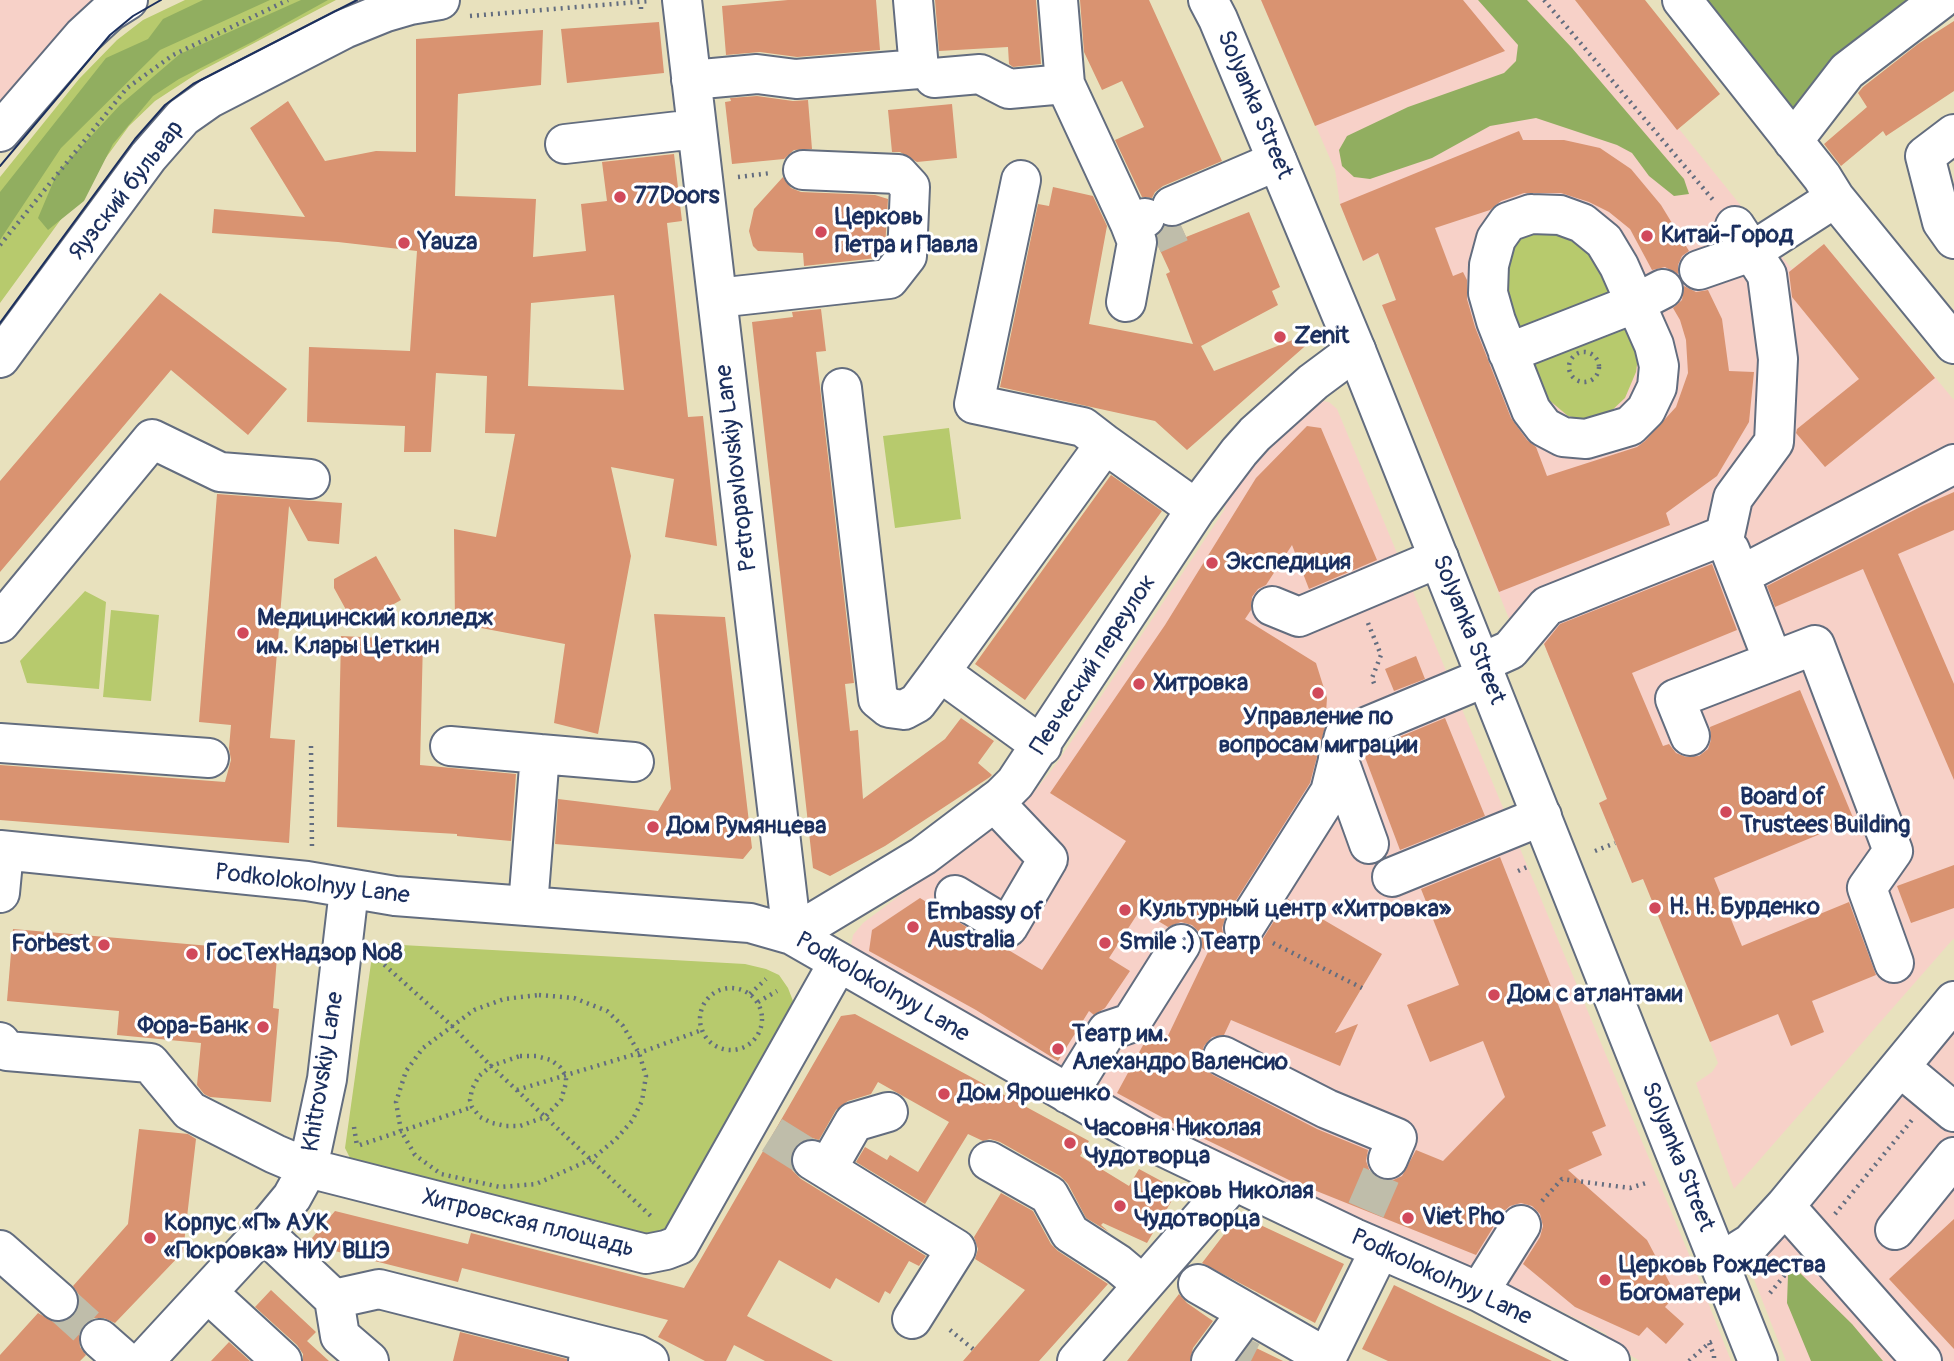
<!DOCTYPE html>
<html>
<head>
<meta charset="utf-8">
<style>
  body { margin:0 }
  canvas { display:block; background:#e8e1bd }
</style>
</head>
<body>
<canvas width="1954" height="1361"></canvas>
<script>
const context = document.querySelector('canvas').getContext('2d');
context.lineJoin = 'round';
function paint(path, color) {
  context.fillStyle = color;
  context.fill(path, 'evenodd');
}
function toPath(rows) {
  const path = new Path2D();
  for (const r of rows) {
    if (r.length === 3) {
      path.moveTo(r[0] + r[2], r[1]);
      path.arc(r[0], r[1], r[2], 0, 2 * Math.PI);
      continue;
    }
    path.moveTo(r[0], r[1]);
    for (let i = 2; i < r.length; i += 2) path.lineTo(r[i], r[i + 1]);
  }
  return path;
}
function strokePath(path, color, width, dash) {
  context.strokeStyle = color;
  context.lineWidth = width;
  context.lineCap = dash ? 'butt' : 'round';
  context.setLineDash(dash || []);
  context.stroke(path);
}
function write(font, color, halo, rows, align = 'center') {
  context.font = font + ' Pangolin,sans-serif';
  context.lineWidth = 6;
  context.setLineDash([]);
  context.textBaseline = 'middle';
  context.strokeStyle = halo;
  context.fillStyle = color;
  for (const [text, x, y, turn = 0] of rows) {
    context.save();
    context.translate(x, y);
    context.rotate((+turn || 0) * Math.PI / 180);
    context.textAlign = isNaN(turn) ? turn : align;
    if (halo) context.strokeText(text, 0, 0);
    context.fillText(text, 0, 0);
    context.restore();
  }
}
const built = toPath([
  [0,0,96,0,0,108],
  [1261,0,1575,0,1792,269,1824,244,1954,400,1954,938,1734,1189,1696,1083,1712,1072,1718,1063,1710,1042,1643,879,1632,883,1599,803,1607,799,1539,632,1512,626,1382,305,1396,300,1379,254,1363,261,1340,204,1335,170],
  [1316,400,1329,402,1337,409,1693,1264,1731,1361,1640,1361,1608,1342,1606,1334,1504,1282,1455,1259,1283,1185,1176,1134,854,951,851,946,853,935,863,923,1014,810,1035,791,1057,763,1225,509,1224,488],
  [1954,1026,1954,1361,1786,1361,1752,1274,1754,1265]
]);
const green = toPath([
  [185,0,336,0,201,71,155,101,129,126,0,303,0,177,79,79,117,40,143,20],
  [1553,228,1593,250,1620,298,1518,338,1501,271,1515,236],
  [1630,315,1640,344,1636,372,1625,398,1607,415,1586,420,1568,416,1549,400,1534,379,1526,358],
  [949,428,961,519,895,528,883,436],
  [85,591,106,602,99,689,27,683,20,661],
  [111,610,159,615,151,701,103,697],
  [384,944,745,964,766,969,779,975,788,988,793,1001,792,1013,663,1238,354,1166,345,1148,371,963]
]);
const forest = toPath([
  [203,0,270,0,160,50,61,148,0,240,0,192,106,58,148,39,163,19],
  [301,0,328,0,254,41,179,79,153,96,113,144,84,201,48,230,38,218,57,173,120,105,180,54],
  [1478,0,1527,0,1572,48,1684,179,1689,194,1674,196,1649,176,1632,153,1617,145,1536,118,1490,126,1432,158,1370,179,1354,177,1342,166,1339,150,1347,136,1408,107,1504,73,1516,61,1518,45],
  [1694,0,1928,0,1800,116,1701,12],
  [1798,1271,1852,1324,1883,1361,1811,1361,1787,1303,1788,1275]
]);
const building = toPath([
  [788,0,876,0,880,50,797,57,760,52,726,55,722,6],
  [935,0,1036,0,1041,64,1013,67,1009,64,1008,47,939,51],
  [1080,0,1149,0,1222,161,1163,186,1155,192,1152,198,1142,197,1115,140,1144,127,1122,81,1102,90,1084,52],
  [1261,0,1463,0,1505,51,1315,126],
  [1575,0,1645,0,1720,94,1677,130],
  [1954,21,1954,91,1886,136,1883,131,1841,166,1824,144,1867,107,1858,93,1863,87,1918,44],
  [659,22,664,73,567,83,561,29],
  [543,30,541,85,458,94,455,196,536,199,533,257,586,251,581,204,607,201,602,162,674,154,682,221,667,223,688,417,703,416,717,546,665,537,674,479,611,467,631,556,598,734,554,723,565,644,455,623,454,529,496,537,515,434,485,433,487,376,436,373,431,452,404,452,405,426,307,422,309,347,410,351,417,251,338,242,212,233,214,209,305,217,250,128,288,101,325,161,376,151,416,152,416,39],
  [614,295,624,390,528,386,531,303],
  [757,96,793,101,808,100,812,149,794,150,784,159,732,164,725,102,731,101,730,98],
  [952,104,957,158,917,162,900,152,892,152,888,110],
  [1519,131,1523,140,1564,140,1600,148,1631,169,1661,205,1689,251,1682,256,1678,265,1678,274,1665,267,1652,270,1630,229,1609,212,1589,202,1561,193,1524,193,1501,201,1490,210,1435,228,1453,276,1463,272,1467,280,1467,299,1475,327,1511,418,1527,440,1536,447,1547,476,1637,447,1645,441,1676,407,1688,373,1686,340,1680,320,1673,308,1682,300,1684,286,1696,292,1708,290,1722,319,1729,371,1754,372,1749,422,1717,476,1666,513,1670,525,1499,592,1382,305,1396,300,1378,253,1363,261,1340,204],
  [783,177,791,188,801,192,875,195,888,199,885,248,877,258,804,266,803,253,758,251,753,246,749,231,754,209],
  [1053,187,1093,196,1107,226,1089,324,1193,344,1166,274,1170,272,1158,246,1158,235,1165,226,1170,228,1181,226,1186,237,1249,212,1280,287,1272,291,1278,305,1201,346,1214,371,1318,330,1320,333,1187,450,1155,421,1000,387,1038,204,1049,206],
  [1824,244,1935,378,1825,467,1796,433,1797,429,1859,379,1792,297,1789,272],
  [160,293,287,389,248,435,171,370,0,572,0,481],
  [821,309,826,351,816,352,854,683,845,684,850,731,858,730,863,799,945,739,961,718,994,741,978,763,992,775,990,777,885,846,830,876,813,868,752,322,793,317,792,312],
  [1307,426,1321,428,1377,560,1309,589,1292,545,1266,585,1258,589,1252,597,1251,610,1245,619,1316,663,1327,698,1325,727,1310,783,1226,916,1222,928,1224,938,1232,946,1242,950,1254,948,1262,940,1288,899,1382,954,1335,1033,1358,1024,1340,1066,1231,1020,1224,1035,1212,1037,1204,1046,1201,1056,1204,1067,1213,1075,1317,1129,1368,1150,1366,1161,1370,1172,1380,1179,1391,1181,1402,1176,1416,1150,1443,1161,1505,1097,1483,1041,1430,1062,1407,1005,1459,985,1421,889,1500,857,1606,1126,1592,1132,1602,1155,1568,1170,1647,1240,1676,1295,1665,1307,1684,1324,1666,1344,1647,1327,1639,1336,1575,1307,1523,1264,1540,1237,1543,1226,1540,1214,1532,1206,1521,1203,1510,1206,1502,1213,1476,1255,1289,1180,1180,1127,1117,1093,1148,1036,1164,1044,1208,952,1202,948,1201,934,1192,925,1181,922,1168,927,1140,910,1109,958,1130,971,1105,1008,1094,1015,1089,1011,1058,1061,976,1010,869,951,872,930,920,898,997,946,1005,948,1042,970,1126,841,1050,793,1165,625,1256,478],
  [1111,475,1162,511,1025,700,975,664],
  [1954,492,1954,530,1898,554,1954,684,1954,780,1863,569,1775,607,1767,586,1922,506],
  [217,494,342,503,339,544,308,541,289,506,270,738,295,740,289,843,0,820,0,765,225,782,231,760,229,748,231,725,199,722],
  [376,556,401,600,355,626,334,588,334,579],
  [1712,564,1737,630,1632,673,1663,746,1669,744,1676,753,1686,757,1699,756,1708,749,1711,740,1710,727,1800,690,1854,820,1714,878,1742,946,1849,902,1876,975,1812,1001,1824,1032,1791,1046,1778,1014,1710,1042,1643,879,1632,883,1599,803,1607,799,1544,644,1560,624],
  [654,614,725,617,752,848,743,859,555,844,558,799,658,811,671,789],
  [341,636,423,640,420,765,516,774,511,841,457,836,457,834,337,827],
  [1416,656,1425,679,1394,691,1385,669],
  [1445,718,1485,816,1400,850,1363,752],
  [1954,865,1954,908,1911,923,1897,886],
  [13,929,222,947,222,953,277,957,273,1008,279,1009,271,1102,210,1097,204,1094,197,1085,201,1043,117,1035,119,1011,7,1001],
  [855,1014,1089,1141,1080,1156,1129,1186,1139,1169,1178,1190,1147,1243,1103,1223,1101,1225,1109,1232,1086,1218,1068,1184,1060,1176,1000,1142,990,1139,983,1141,968,1134,925,1204,856,1162,865,1147,887,1160,890,1155,918,1172,949,1122,878,1082,871,1094,848,1101,836,1110,819,1140,812,1138,802,1140,794,1148,790,1159,792,1170,801,1179,926,1256,919,1266,909,1261,890,1294,885,1291,879,1303,836,1278,830,1289,779,1260,747,1316,833,1361,765,1361,734,1345,726,1361,705,1361,658,1337,668,1320,462,1268,458,1282,307,1244,335,1211,468,1244,471,1233,684,1288,841,1016],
  [139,1129,188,1134,196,1139,183,1252,115,1323,104,1318,94,1318,84,1324,79,1335,80,1347,86,1355,80,1361,0,1361,0,1355,38,1313,54,1322,66,1321,75,1315,80,1305,79,1295,73,1286,128,1224],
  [1001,1193,1033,1211,1051,1244,1058,1251,1108,1284,1039,1361,963,1361,1025,1290,975,1259,978,1249,974,1237],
  [1239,1215,1344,1264,1315,1323,1202,1263],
  [1954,1219,1954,1349,1889,1279],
  [1394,1285,1437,1306,1552,1361,1388,1361,1362,1349],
  [271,1290,316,1332,307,1341,329,1361,303,1361,303,1354,297,1345,255,1307],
  [1179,1294,1187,1303,1213,1321,1193,1348,1190,1361,1127,1361],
  [460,1332,567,1359,567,1361,453,1361],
  [229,1342,250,1361,211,1361],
  [1250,1345,1283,1361,1238,1361]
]);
const minorTunnel = toPath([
  [1153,235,1180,223],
  [772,1135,812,1160],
  [1366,1210,1388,1159],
  [58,1301,100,1339],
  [1235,1353,1251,1361]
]);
const path = toPath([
  [1544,0,1714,201],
  [641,7,641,13],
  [470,16,649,1],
  [738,177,771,173],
  [0,245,127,88,173,55,288,0],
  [1584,367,15],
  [1368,623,1381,655,1372,678,1375,686],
  [311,746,312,849],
  [1595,851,1615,843],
  [1518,871,1527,867],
  [1273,943,1362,988],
  [379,960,451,1025,491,1066,654,1219],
  [731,1019,31],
  [750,994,766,979],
  [539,995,574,998,607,1011,623,1026,639,1053,646,1076,642,1101,632,1121,616,1139,592,1159,536,1184,500,1187,441,1174,415,1155,401,1131,396,1102,406,1071,423,1048,474,1010,504,999,539,995],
  [758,1002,777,991],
  [520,1056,536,1056,551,1060,560,1067,566,1076,566,1083,561,1100,545,1117,520,1126,506,1126,492,1123,480,1117,472,1107,470,1100,472,1089,479,1076,491,1066,520,1056],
  [517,1090,639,1053,702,1030],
  [354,1127,357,1146],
  [360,1145,472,1107],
  [1542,1201,1562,1179,1630,1188,1646,1183],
  [1835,1214,1912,1120],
  [1770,1293,1794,1264],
  [950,1330,973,1349],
  [1709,1343,1714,1355,1714,1361],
  [1689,1361,1709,1343,1716,1340]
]);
const minor = toPath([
  [682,0,792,935],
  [1058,0,1065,84,1130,224,1145,218],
  [1682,0,1822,177,1835,198,1954,344],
  [934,78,980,74,1009,89,1065,84],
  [691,80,757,74,796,79,919,69,913,0],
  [1954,134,1925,156,1942,222,1954,239],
  [1793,141,1847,71,1940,0],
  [565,144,696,129],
  [1021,180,974,404,1083,427,1105,444],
  [1172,206,1277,161],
  [1531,214,1560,215,1582,223,1604,241,1619,266,1654,345,1659,366,1657,387,1646,410,1630,426,1586,439,1563,437,1544,427,1531,410,1496,321,1488,293,1489,265,1496,239,1508,222,1531,214],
  [1699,270,1751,252,1835,198],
  [717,298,889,279,907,256,910,187,898,174,803,170],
  [1126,302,1137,242,1130,224],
  [1508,353,1636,303,1663,289],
  [842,388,878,699,889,708,904,710,917,703,940,672],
  [1730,550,1773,661],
  [1741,575,1954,464],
  [1272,606,1299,617,1439,558],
  [0,623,152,439,220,472,310,479],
  [1481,663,1510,650,1547,606,1725,535,1733,498,1774,442,1778,359,1767,275,1735,226],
  [1690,736,1675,699,1815,645,1893,851,1867,888,1894,963],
  [0,743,209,758],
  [450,746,540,754,528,906],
  [1042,746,940,672,1105,444,1196,509],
  [540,754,634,762],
  [1338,758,1369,844],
  [0,850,307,881,395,896,750,923,792,935,1151,1141,1354,1238,1479,1292,1610,1361],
  [1392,877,1542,816],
  [0,893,4,851],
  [955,895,1008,927,1048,859,994,802],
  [1244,928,1330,792,1344,736,1486,677],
  [792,935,923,856,1001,797,1015,783,1196,509,1239,452,1255,434,1313,382,1356,350],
  [0,1042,7,1051,150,1063,190,1111,275,1154,308,1168,646,1254,666,1250,679,1245,838,963],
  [1223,1056,1327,1109,1397,1138,1388,1159],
  [1900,1067,1954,1112],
  [1068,1094,1107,1031,1131,1023,1181,944],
  [812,1160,956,1249,912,1319],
  [989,1161,1049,1195,1070,1233,1118,1264,1143,1285],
  [827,1169,854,1122,888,1112],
  [1785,1206,1922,1361],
  [1895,1230,1954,1157],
  [263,1232,334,1299,340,1336,369,1361],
  [0,1250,58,1301],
  [1719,1263,1751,1243,1785,1206,1954,1001],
  [1198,1284,1327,1358],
  [1479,1292,1521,1225],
  [208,1293,282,1361],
  [334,1299,379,1289,592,1343,588,1361],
  [100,1339,125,1361],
  [592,1343,636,1354,649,1361],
  [144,1361,263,1232,292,1197,308,1168,327,1079,349,890],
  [1077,1361,1234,1181],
  [1211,1361,1247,1312],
  [1325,1361,1380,1249]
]);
const major = toPath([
  [1208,0,1218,19,1356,350,1758,1361],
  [0,132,83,36,109,12,128,0],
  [0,358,148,157,183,117,210,98,344,29,386,12,410,5,440,0]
]);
const tram = toPath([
  [0,166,110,35,133,16,161,0],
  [0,323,135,139,165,105,193,84,357,0]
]);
const markers = [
  [620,197,7,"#d1495b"],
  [821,232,7,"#d1495b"],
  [1647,236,7,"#d1495b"],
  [404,243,7,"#d1495b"],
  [1280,337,7,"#d1495b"],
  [1212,563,7,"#d1495b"],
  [243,633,7,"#d1495b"],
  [1139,684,7,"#d1495b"],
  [1318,693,7,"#d1495b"],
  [1726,812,7,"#d1495b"],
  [653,827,7,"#d1495b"],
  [1655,908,7,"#d1495b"],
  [1125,910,7,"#d1495b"],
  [913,927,7,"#d1495b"],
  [1105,943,7,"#d1495b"],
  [104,945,7,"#d1495b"],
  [192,954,7,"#d1495b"],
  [1494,995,7,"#d1495b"],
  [263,1027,7,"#d1495b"],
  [1058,1049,7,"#d1495b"],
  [944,1094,7,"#d1495b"],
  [1070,1143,7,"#d1495b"],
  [1120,1206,7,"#d1495b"],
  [1408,1218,7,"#d1495b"],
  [150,1238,7,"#d1495b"],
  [1605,1280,7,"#d1495b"]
];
const streetNames = [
  ["Solyanka Street",1254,105,67],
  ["Яузский бульвар",127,191,-52],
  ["Petropavlovskiy Lane",737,468,-97],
  ["Solyanka Street",1468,630,68],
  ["Певческий переулок",1094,665,-57],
  ["Podkolokolnyy Lane",312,885,7],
  ["Podkolokolnyy Lane",882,988,30],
  ["Khitrovskiy Lane",324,1072,-81],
  ["Solyanka Street",1677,1157,68],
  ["Хитровская площадь",528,1224,14],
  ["Podkolokolnyy Lane",1441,1278,25]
];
const poiNames = [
  ["77Doors",634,197],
  ["Церковь",835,218],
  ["Петра и Павла",835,246],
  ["Китай-Город",1661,236],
  ["Yauza",418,243],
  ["Zenit",1294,337],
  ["Экспедиция",1226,563],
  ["Медицинский колледж",257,619],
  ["им. Клары Цеткин",257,647],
  ["Хитровка",1153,684],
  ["Управление по",1318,718,"center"],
  ["вопросам миграции",1318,746,"center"],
  ["Board of",1740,798],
  ["Trustees Building",1740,826],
  ["Дом Румянцева",667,827],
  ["Н. Н. Бурденко",1669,908],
  ["Культурный центр «Хитровка»",1139,910],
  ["Embassy of",927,913],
  ["Australia",927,941],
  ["Smile :) Театр",1119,943],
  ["Forbest",90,945,"right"],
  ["ГосТехНадзор №8",206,954],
  ["Дом с атлантами",1508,995],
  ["Фора-Банк",249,1027,"right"],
  ["Театр им.",1072,1035],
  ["Алехандро Валенсио",1072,1063],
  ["Дом Ярошенко",958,1094],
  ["Часовня Николая",1084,1129],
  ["Чудотворца",1084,1157],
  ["Церковь Николая",1134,1192],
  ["Чудотворца",1134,1220],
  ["Viet Pho",1422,1218],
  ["Корпус «П» АУК",164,1224],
  ["«Покровка» НИУ ВШЭ",164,1252],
  ["Церковь Рождества",1619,1266],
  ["Богоматери",1619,1294]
];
paint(built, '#f7d1c8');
paint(green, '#b7ca6d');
paint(forest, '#91ae60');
paint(building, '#d99371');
strokePath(minorTunnel, '#bfbdaa', 38, [38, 19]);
strokePath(minor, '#636d7f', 42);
strokePath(major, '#636d7f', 42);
strokePath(path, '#636d7f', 4.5, [2, 5]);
strokePath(minor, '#fff', 38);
strokePath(major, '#fff', 38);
strokePath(tram, '#1b2f5e', 2);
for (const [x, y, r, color] of markers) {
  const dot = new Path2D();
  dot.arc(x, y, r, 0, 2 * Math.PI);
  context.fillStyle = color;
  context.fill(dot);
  strokePath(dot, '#fff', 2.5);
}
write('24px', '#1b2f5e', '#fff', streetNames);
write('bold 24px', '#1b2f5e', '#fff', poiNames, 'left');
</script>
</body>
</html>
